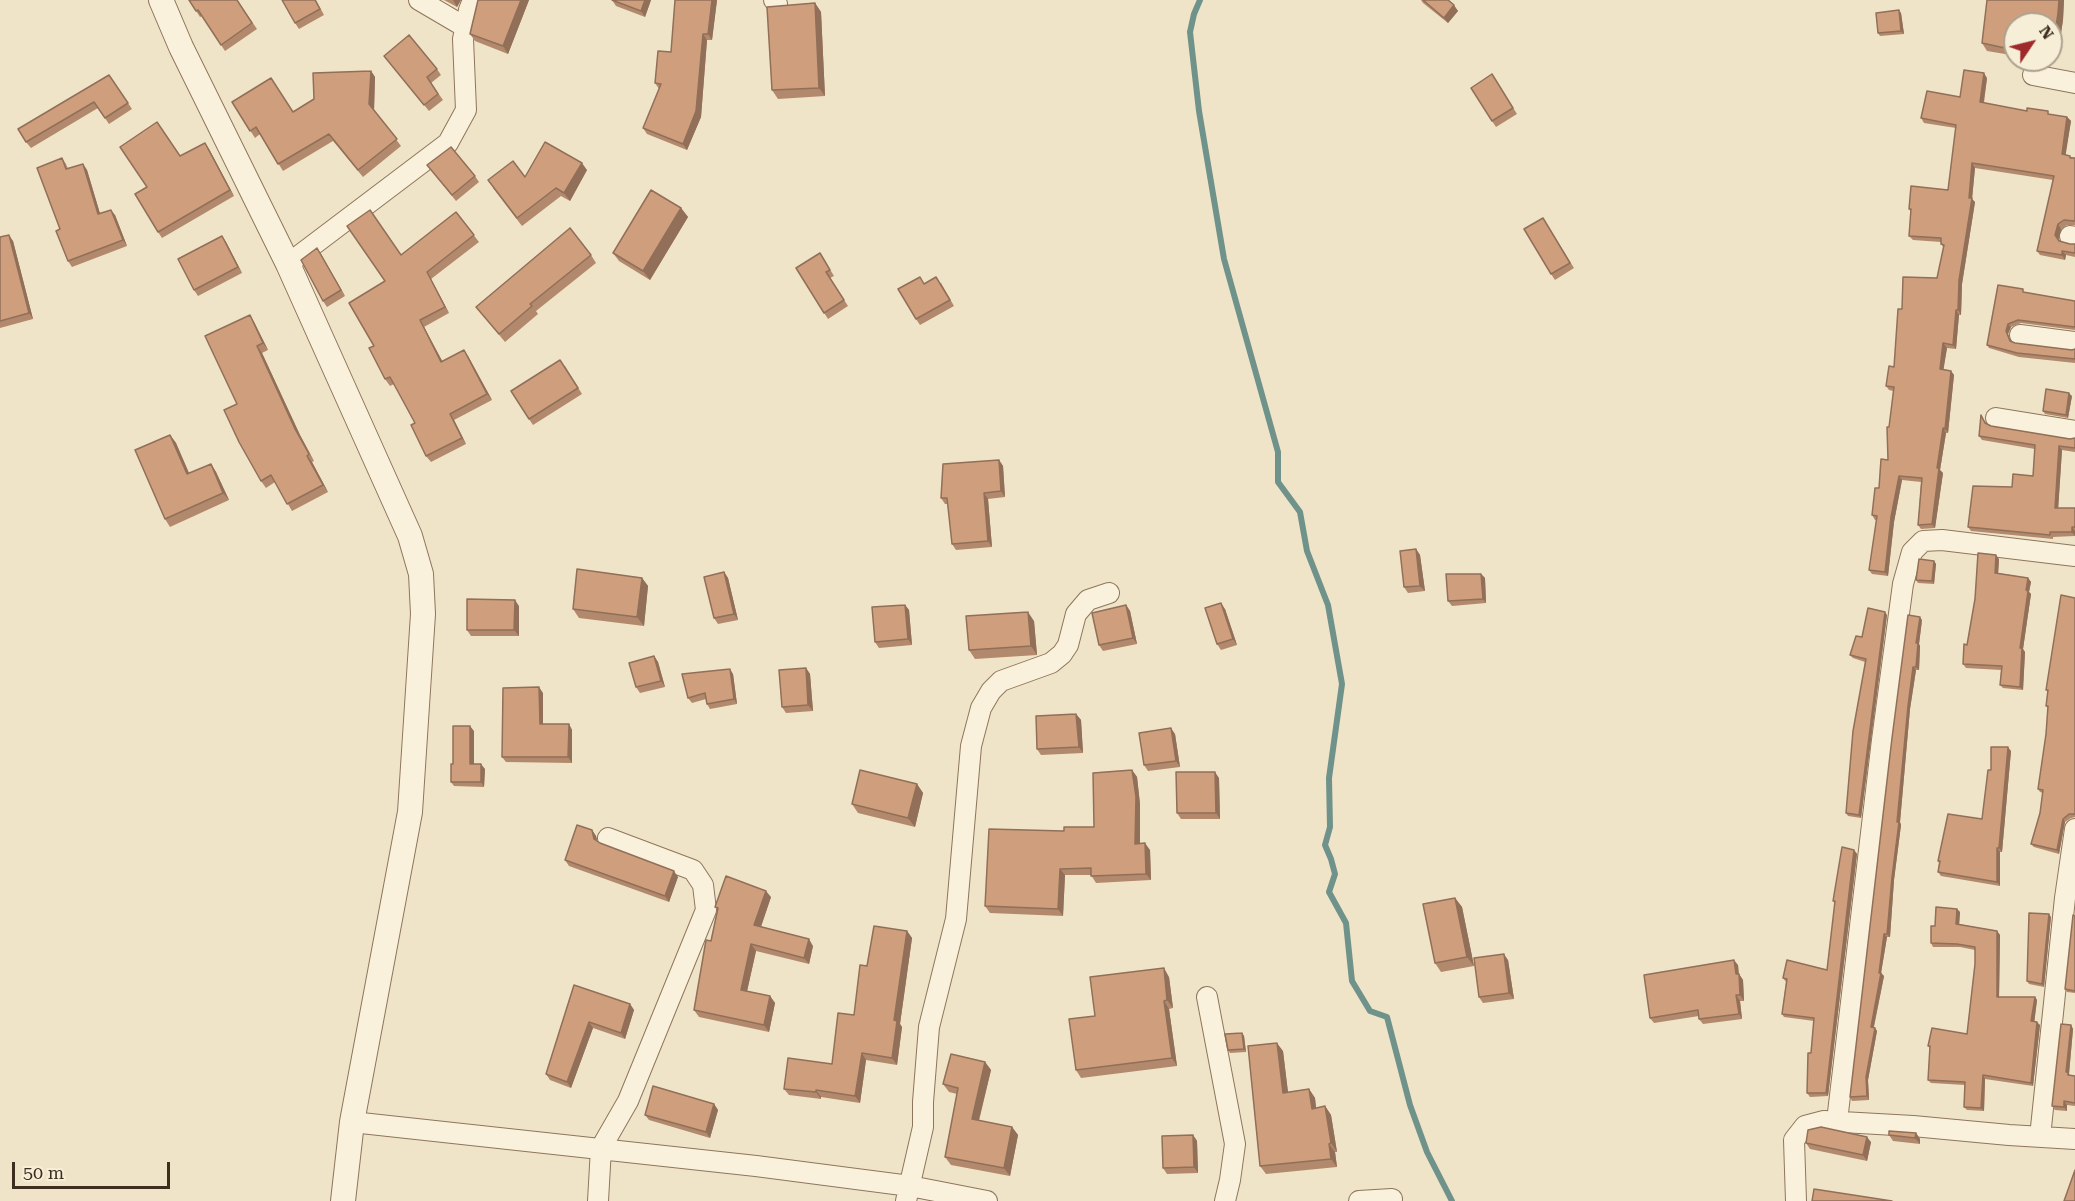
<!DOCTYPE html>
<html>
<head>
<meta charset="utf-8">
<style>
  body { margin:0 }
  #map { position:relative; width:2075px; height:1201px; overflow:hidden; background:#f0e4c8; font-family:"Roboto Serif",serif }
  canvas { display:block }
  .north { position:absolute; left:2003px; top:12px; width:60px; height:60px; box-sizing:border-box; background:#f7eed8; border:2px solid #ada18e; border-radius:50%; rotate:55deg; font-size:16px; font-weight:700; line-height:24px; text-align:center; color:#3d2e20 }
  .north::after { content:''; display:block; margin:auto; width:21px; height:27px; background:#9e2a2b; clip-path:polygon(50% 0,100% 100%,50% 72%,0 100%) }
  .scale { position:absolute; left:12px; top:1162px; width:158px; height:27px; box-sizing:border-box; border:3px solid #3d2e20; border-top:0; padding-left:8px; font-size:18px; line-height:21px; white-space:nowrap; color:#3d2e20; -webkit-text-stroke:4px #f7eed8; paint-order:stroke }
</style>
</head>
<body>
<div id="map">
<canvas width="2075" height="1201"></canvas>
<div class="north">N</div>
<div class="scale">50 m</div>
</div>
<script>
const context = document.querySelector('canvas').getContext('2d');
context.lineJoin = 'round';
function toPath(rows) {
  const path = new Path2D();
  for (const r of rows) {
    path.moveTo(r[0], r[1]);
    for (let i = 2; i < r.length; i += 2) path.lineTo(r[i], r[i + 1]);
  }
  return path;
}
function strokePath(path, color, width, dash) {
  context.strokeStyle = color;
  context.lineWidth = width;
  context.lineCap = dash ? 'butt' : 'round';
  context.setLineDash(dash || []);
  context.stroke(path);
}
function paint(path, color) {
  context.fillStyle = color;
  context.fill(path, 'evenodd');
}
const stream = toPath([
  [1200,0,1194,14,1190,32,1199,111,1224,259,1278,452,1278,482,1300,512,1307,551,1328,605,1342,684,1329,778,1330,827,1325,845,1331,859,1335,874,1329,892,1346,923,1352,981,1370,1011,1387,1017,1410,1105,1427,1152,1452,1201]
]);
const minor = toPath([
  [419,0,465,27],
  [774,0,777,4],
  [2033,75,2075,83],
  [2070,236,2075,237],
  [288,264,448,143,466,110,463,39,469,10,473,0],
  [2020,335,2075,342],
  [1996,418,2075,431],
  [1207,997,1235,1144,1230,1180,1225,1201],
  [1837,1121,1882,740,1903,584,1912,552,1923,541,1942,540,2075,556],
  [352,1122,756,1166,910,1186,987,1201],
  [2040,1137,2065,898,2075,829],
  [598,1201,601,1148,628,1101,706,910,703,885,693,870,608,838],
  [906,1201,923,1127,923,1102,929,1027,956,919,971,746,981,708,991,691,1001,681,1051,663,1062,654,1068,645,1076,614,1088,600,1109,593],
  [1359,1201,1392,1199],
  [1796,1201,1794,1140,1805,1126,1824,1121,1913,1126,2009,1135,2075,1139]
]);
const tertiary = toPath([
  [161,0,181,47,288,264,410,536,421,574,423,614,410,812,352,1122,343,1201]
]);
const wall = toPath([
  [189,0,237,0,257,29,225,51,202,16,200,17],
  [316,0,324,15,299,29,295,23],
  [444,0,461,0,457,7],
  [478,0,529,0,508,54,475,41,470,34],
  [612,0,651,0,645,17,616,6],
  [675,0,717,0,712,40,707,40,701,117,687,150,647,134,643,128,659,89,655,83,671,52],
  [1421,0,1448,0,1458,11,1448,23,1423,3],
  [1987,0,2064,0,2063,20,2058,53,2051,53,2051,24,2015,24,2015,48,2012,48,2011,55,1987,51,1982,43],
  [815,3,821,12,825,96,778,99,772,90],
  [1901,13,1904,34,1880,36,1878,33],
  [384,56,437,69,441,75,431,83,443,100,429,111],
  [371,71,375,77,374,110,401,146,363,177,333,141,283,171,260,134,255,138,232,102,293,112],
  [109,75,132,109,109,124,98,108,31,148,26,142],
  [1987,78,1984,103,2027,111,2067,117,2071,121,2065,155,2075,158,2075,225,2067,225,2061,229,2059,239,2060,241,2070,244,2075,244,2075,257,2066,255,2065,260,2040,255,2037,251,2053,180,1975,168,1972,199,1975,202,1962,284,1961,315,1959,315,1956,349,1947,348,1943,369,1951,371,1954,375,1948,433,1946,433,1940,470,1943,473,1935,528,1921,529,1918,525,1921,482,1902,480,1894,522,1888,576,1872,574,1869,570,1877,520,1875,520,1872,515,1879,488,1888,460,1893,391,1889,390,1886,386,1894,367,1902,309,1937,278,1944,248,1941,244,1941,242,1913,240,1909,236,1911,212,1909,209,1948,190,1956,128,1924,123,1921,118,1960,97],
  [1496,80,1517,114,1496,127,1492,121],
  [205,143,209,149,234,196,162,238,158,232,180,156],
  [62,158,66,164,68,169,83,164,87,170,100,214,115,215,127,246,72,267,68,261],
  [427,165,475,176,479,182,456,201],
  [587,170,570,201,561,196,522,226,493,188,525,177],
  [681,208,688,217,650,280,619,261,613,253],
  [456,212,479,242,431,279,449,313,424,327,442,361,468,356,492,400,454,420,466,444,431,462,426,456,415,423,394,384,390,386,385,379,374,346,385,281,401,255],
  [1547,224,1574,268,1555,280,1551,274],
  [222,236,226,242,242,273,198,296,194,290],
  [0,237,13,241,33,319,0,328],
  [820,253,834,276,830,278,848,306,828,319,796,268],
  [321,254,345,296,327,307,323,301],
  [591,255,596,263,536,311,538,314,505,342,476,307],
  [941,283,954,306,920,325,916,319,925,284],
  [2026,293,2075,301,2075,330,2021,323,2011,327,2008,334,2011,341,2015,343,2072,350,2075,349,2075,363,2019,357,1989,348,1987,345],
  [250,315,254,322,268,350,262,353,300,435,314,461,312,462,328,492,292,511,275,482,266,488,261,481,237,404],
  [565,366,582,394,533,425,529,419],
  [2072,396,2068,418,2045,414,2043,411],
  [1981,415,1986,423,1991,426,2070,439,2075,438,2075,452,2062,450,2058,508,2075,508,2075,536,2053,537,2053,539,1971,531,1968,527,2012,487,2033,476,2035,449,1982,440,1979,436],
  [170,435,176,443,189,474,211,464,216,472,229,500,170,527,165,519],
  [999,460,1003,466,1005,497,988,499,992,547,956,550,952,544,948,504,945,504,941,498],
  [1416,549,1420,555,1425,591,1408,593,1404,587],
  [1999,559,1998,573,2028,578,2031,582,2029,592,2031,594,2023,649,2025,652,2023,690,2003,688,2000,685,2001,670,1966,668,1963,664,1967,645],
  [1934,561,1936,564,1934,584,1918,583,1916,580],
  [724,572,728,578,738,620,718,624,714,618],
  [1481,574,1485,578,1486,603,1452,606,1448,601],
  [642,578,648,586,644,626,579,618,573,609],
  [2075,598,2075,817,2071,818,2065,822,2059,854,2034,847,2031,844,2040,813,2043,793,2040,792,2038,789,2046,734,2048,708,2046,706,2048,692,2046,690],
  [905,605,909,610,912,645,879,648,875,642],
  [1126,605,1130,611,1137,644,1103,651,1099,645],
  [519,606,519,636,471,636,467,630],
  [1225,609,1237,645,1221,650,1217,644],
  [1887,615,1861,818,1848,816,1846,813,1865,662,1853,658,1850,655,1862,637],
  [1922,620,1919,644,1920,646,1919,670,1916,670,1910,709,1900,822,1901,825,1894,880,1890,937,1887,937,1881,973,1884,976,1874,1027,1877,1031,1868,1080,1869,1100,1852,1101,1850,1097,1892,738],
  [1034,621,1037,655,975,659,969,650],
  [654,656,658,662,665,687,640,693,636,687],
  [806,668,810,674,813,711,786,713,782,707],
  [733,674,737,704,710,709,707,704,706,699,692,703,688,698],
  [543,693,543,724,569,724,572,730,572,763,506,762,502,757],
  [1076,714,1081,720,1083,753,1041,755,1037,749],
  [474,731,474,764,485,769,484,787,454,786,451,782],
  [1175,734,1180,767,1148,771,1144,765],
  [2011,751,2002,852,2000,852,2000,886,1941,876,1938,872,1939,863,1938,861,1982,819,1991,770],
  [1132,770,1137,777,1140,804,1140,843,1150,850,1151,880,1096,883,1091,875,1065,875,1063,916,990,913,985,906,1064,831,1094,827],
  [1219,778,1220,819,1181,819,1177,813],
  [917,784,923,793,915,827,858,813,852,804],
  [592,830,596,836,598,842,600,843,678,877,669,902,569,866,565,860],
  [1854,850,1857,854,1828,1096,1810,1097,1807,1093,1814,1021,1784,1017,1782,1014,1786,982,1783,978,1827,970,1835,904,1833,901],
  [771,897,761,927,813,946,809,964,756,951,747,991,770,996,775,1003,769,1032,699,1017,694,1010,718,910,715,907],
  [1455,898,1462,907,1474,966,1441,972,1435,963],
  [1957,909,1960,912,1959,924,1997,931,2000,935,1999,997,2035,997,2037,1000,2034,1022,2040,1025,2033,1086,1985,1079,1984,1111,1967,1110,1964,1107,1965,1085,1931,1083,1928,1080,1930,1048,1928,1046,1967,1034,1975,964,1975,950,1960,947,1933,947,1931,943,1935,926],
  [2075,916,2075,993,2067,992,2065,989],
  [2051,917,2044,987,2029,984,2027,981],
  [907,931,912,938,900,1024,902,1027,897,1065,866,1060,860,1103,821,1097,821,1099,789,1095,784,1089,832,1064,854,1015,867,966],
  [1508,960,1514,999,1483,1003,1479,997],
  [1738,965,1739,974,1743,980,1744,1001,1740,1001,1742,1019,1703,1024,1699,1019,1699,1016,1654,1023,1650,1018],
  [1169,977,1173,1008,1169,1009,1177,1066,1081,1078,1076,1070,1095,1016],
  [574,985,630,1004,634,1010,625,1039,593,1028,571,1088,550,1080,546,1074],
  [2071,1025,2073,1029,2069,1074,2070,1076,2075,1076,2075,1106,2067,1105,2067,1111,2055,1110,2052,1106],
  [1242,1033,1244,1036,1246,1052,1230,1053,1228,1050],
  [1283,1051,1288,1092,1309,1089,1315,1098,1316,1108,1325,1106,1331,1115,1337,1152,1335,1152,1337,1167,1266,1174,1260,1166],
  [985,1062,991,1070,979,1121,1012,1127,1018,1135,1010,1176,951,1165,945,1157,957,1094,949,1092,943,1084],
  [714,1104,718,1110,710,1138,649,1120,645,1115],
  [1916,1133,1920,1139,1920,1144,1893,1141,1889,1135],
  [1193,1135,1197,1141,1198,1173,1167,1174,1163,1168],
  [1871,1142,1867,1161,1810,1149,1806,1143]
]);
const shadedWall = toPath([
  [453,0,461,0,457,7],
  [521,0,529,0,508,54,503,46],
  [645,0,651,0,645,17,641,11],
  [712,0,717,0,712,40,708,34],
  [2059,0,2064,0,2063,20,2058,53,2053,46],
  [815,3,821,12,825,96,819,88],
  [1454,5,1458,11,1448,23,1444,18],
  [1899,10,1901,13,1904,34,1901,31],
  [703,34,707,40,701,117,687,150,683,144],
  [2006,40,2012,48,2011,55,2005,48],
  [371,71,375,77,374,111,369,104],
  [1984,73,1987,78,1983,106,1980,102],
  [2067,117,2071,121,2065,159,2062,154],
  [205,143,209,149,234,196,230,190],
  [582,163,587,170,570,201,564,193],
  [1972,163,1975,168,1972,199,1975,202,1962,284,1961,315,1958,310,1959,280],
  [83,164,87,170,102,220,98,214],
  [681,208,688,217,650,280,643,271],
  [111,210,115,215,127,246,123,240],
  [2058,224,2061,229,2059,239,2055,235],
  [9,235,13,241,33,319,29,313],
  [222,236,226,242,242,273,238,267],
  [317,248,321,254,345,296,341,290],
  [2062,251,2066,255,2065,260,2062,255],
  [427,272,431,279,449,313,445,307],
  [1956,310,1959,315,1956,349,1953,345],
  [250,315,254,322,268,350,263,343],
  [420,320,424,327,446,368,441,362],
  [2008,324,2011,327,2008,334,2012,344,2006,331],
  [1943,343,1947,348,1943,373,1940,369],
  [257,346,262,353,300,435,314,461,295,429],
  [464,350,468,356,492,400,487,394],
  [1951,371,1954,375,1948,433,1945,429],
  [2069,393,2072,396,2068,418,2066,415],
  [450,414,454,420,466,444,462,438],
  [1943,428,1946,433,1940,470,1943,473,1935,528,1932,524,1937,468],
  [170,435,176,443,193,482,187,474],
  [2059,446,2062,450,2058,512,2055,508],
  [307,456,312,462,328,492,323,485],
  [999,460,1003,466,1005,497,1001,491],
  [211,464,216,472,229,500,223,493],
  [1899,476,1902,480,1894,522,1888,576,1885,572,1891,517],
  [984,493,988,499,992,547,988,541],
  [2072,527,2075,531,2075,536,2072,532],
  [1416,549,1420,555,1425,591,1420,586],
  [1996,555,1999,559,1998,576,1995,573],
  [1934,561,1936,564,1934,584,1932,581],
  [724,572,728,578,738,620,734,614],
  [1481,574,1485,578,1486,603,1483,599],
  [642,578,648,586,644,626,637,617],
  [2028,578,2031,582,2029,592,2031,594,2023,649,2025,652,2023,690,2020,687,2020,648],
  [515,600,519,606,519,636,514,630],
  [1221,603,1225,609,1237,645,1233,639],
  [905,605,909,610,912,645,908,639],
  [1126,605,1130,611,1137,644,1133,638],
  [1028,612,1034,621,1037,655,1031,646],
  [1885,612,1887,615,1861,818,1859,815],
  [1920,617,1922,620,1919,644,1920,646,1919,670,1916,667,1916,643],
  [654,656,658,662,665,687,661,681],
  [1913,667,1916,670,1910,709,1900,822,1901,825,1894,880,1890,937,1887,934,1892,877,1908,706],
  [806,668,810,674,813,711,808,705],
  [730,669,733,674,737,704,734,699],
  [539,687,543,693,543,729,540,724],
  [1076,714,1081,720,1083,753,1079,747],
  [569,724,572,730,572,763,568,757],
  [470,726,474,731,474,769,470,764],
  [1171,728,1175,734,1180,767,1176,761],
  [2008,747,2011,751,2002,852,1999,848],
  [481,764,485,769,484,787,481,782],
  [1132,770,1137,777,1140,804,1140,850,1135,844],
  [1215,772,1219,778,1220,819,1216,813],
  [917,784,923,793,915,827,908,818],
  [2063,819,2065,822,2059,854,2057,850],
  [592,830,596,836,598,845,594,839],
  [1145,843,1150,850,1151,880,1146,874],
  [1997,848,2000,852,2000,886,1997,882],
  [1854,850,1857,854,1828,1096,1826,1093],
  [1060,869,1065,875,1063,916,1058,909],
  [674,871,678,877,669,902,665,896],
  [766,891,771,897,759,932,754,925],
  [1455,898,1462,907,1474,966,1467,957],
  [1957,909,1960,912,1959,927,1956,924],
  [2049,914,2051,917,2044,987,2042,984],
  [907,931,912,938,900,1024,902,1027,897,1065,892,1058,894,1020],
  [1997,931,2000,935,1999,1000,1997,997],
  [1884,934,1887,937,1881,973,1884,976,1873,1030,1871,1027],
  [809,939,813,946,809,964,804,958],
  [751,944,756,951,746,996,741,990],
  [1504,954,1508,960,1514,999,1509,993],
  [1734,960,1738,965,1739,980,1736,974],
  [1164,968,1169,977,1173,1008,1167,1000],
  [1739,974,1743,980,1744,1001,1740,995],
  [1736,995,1740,1001,1742,1019,1739,1014],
  [770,996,775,1003,769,1032,764,1025],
  [2035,997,2037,1000,2034,1025,2031,1021],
  [1164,1001,1169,1009,1177,1066,1172,1058],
  [630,1004,634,1010,625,1039,621,1033],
  [589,1022,593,1028,571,1088,567,1082],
  [2037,1022,2040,1025,2033,1086,2031,1083],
  [2071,1025,2073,1029,2069,1074,2071,1077,2071,1079,2066,1072],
  [1875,1028,1877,1031,1868,1080,1869,1100,1867,1096,1866,1077],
  [1242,1033,1244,1036,1246,1052,1244,1049],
  [1277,1043,1283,1051,1289,1101,1283,1093],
  [862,1053,866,1060,860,1103,855,1096],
  [985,1062,991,1070,977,1127,972,1119],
  [1983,1075,1985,1079,1984,1111,1981,1108],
  [1309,1089,1315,1098,1317,1117,1312,1109],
  [816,1090,821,1097,821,1099,816,1092],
  [2064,1101,2067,1105,2067,1111,2064,1107],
  [714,1104,718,1110,710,1138,706,1132],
  [1325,1106,1331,1115,1337,1152,1331,1143],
  [1012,1127,1018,1135,1010,1176,1004,1168],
  [1916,1133,1920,1139,1920,1144,1915,1138],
  [1193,1135,1197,1141,1198,1173,1194,1167],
  [1867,1137,1871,1142,1867,1161,1863,1155],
  [1329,1144,1335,1152,1337,1167,1331,1159]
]);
const building = toPath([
  [189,0,237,0,252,23,221,45,198,10,196,11,189,0],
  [282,0,315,0,320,9,295,23,282,0],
  [478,0,521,0,503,46,470,34,478,0],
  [612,0,645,0,641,11,612,0],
  [675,0,712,0,708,34,703,34,696,111,683,144,643,128,661,84,655,83,658,51,671,52,675,0],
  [1423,0,1448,0,1454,5,1444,18,1423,0],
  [1987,0,2059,0,2058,13,2053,46,2051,46,2051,24,2015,24,2015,41,2006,40,2005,48,1982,43,1987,0],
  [815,3,819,88,772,90,767,7,815,3],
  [1899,10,1901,31,1878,33,1876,13,1899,10],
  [409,35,437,69,427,77,438,94,424,105,384,56,409,35],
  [1964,70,1984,73,1980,102,2027,111,2027,108,2048,111,2048,114,2067,117,2062,154,2070,156,2070,158,2075,158,2075,221,2064,220,2058,224,2055,235,2059,241,2070,244,2075,244,2075,253,2062,251,2062,255,2037,251,2054,176,1972,163,1969,198,1972,198,1959,280,1958,310,1956,310,1953,345,1943,343,1940,369,1951,371,1945,429,1943,428,1937,468,1939,468,1932,524,1918,525,1922,478,1899,476,1891,517,1885,572,1869,570,1877,516,1872,515,1875,488,1879,488,1881,459,1888,460,1887,427,1889,427,1894,387,1886,386,1889,366,1894,367,1898,309,1902,309,1903,277,1937,278,1944,245,1941,244,1941,238,1909,236,1911,209,1909,209,1911,186,1948,190,1956,125,1921,118,1927,91,1960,97,1964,70],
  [371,71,369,104,397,139,358,170,329,134,278,164,256,127,250,131,232,102,271,78,293,112,314,99,313,73,371,71],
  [1492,74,1513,108,1492,121,1471,88,1492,74],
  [109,75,128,103,105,118,94,102,26,142,18,129,109,75],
  [157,122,180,156,205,143,230,190,158,232,135,194,147,187,120,147,157,122],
  [545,142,582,163,564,193,556,188,517,218,488,180,513,161,525,177,545,142],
  [451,147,475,176,452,195,427,165,451,147],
  [62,158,66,169,83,164,98,214,111,210,123,240,68,261,56,231,60,229,37,168,62,158],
  [651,190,681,208,643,271,613,253,651,190],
  [370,210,401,255,456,212,474,235,427,272,445,307,420,320,441,362,464,350,487,394,450,414,462,438,426,456,411,425,415,423,390,377,385,379,369,348,374,346,349,303,385,281,347,226,370,210],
  [1543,218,1570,263,1551,274,1524,229,1543,218],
  [570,228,591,255,530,304,532,306,499,334,476,307,570,228],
  [9,235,29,313,0,321,0,237,9,235],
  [222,236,238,267,194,290,178,259,222,236],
  [317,248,341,290,323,301,301,260,317,248],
  [820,253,830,270,826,272,844,300,824,313,796,268,820,253],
  [920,277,924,284,936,277,950,300,916,319,898,289,920,277],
  [1998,285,2023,289,2023,292,2075,301,2075,327,2018,320,2008,324,2006,331,2010,341,2015,343,2072,350,2075,349,2075,359,2017,353,1987,345,1998,285],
  [250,315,263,343,257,346,295,429,309,454,307,456,323,485,287,504,271,475,261,481,239,442,224,410,237,404,205,336,250,315],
  [560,360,578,388,529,419,511,391,560,360],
  [2046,389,2069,393,2066,415,2043,411,2046,389],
  [1981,415,1985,423,1991,426,2070,439,2075,438,2075,448,2059,446,2055,508,2075,508,2075,527,2072,527,2072,532,2050,532,2050,535,1968,527,1973,486,2012,487,2013,474,2033,476,2035,445,1979,436,1981,415],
  [170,435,187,474,211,464,223,493,165,519,135,450,170,435],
  [999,460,1001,491,984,493,988,541,952,544,947,498,941,498,943,464,999,460],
  [1416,549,1420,586,1404,587,1400,551,1416,549],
  [1978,553,1996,555,1995,573,2028,578,2026,590,2028,591,2020,648,2022,648,2020,687,2000,685,2002,666,1963,664,1964,644,1967,645,1975,599,1978,553],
  [1919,559,1934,561,1932,581,1916,580,1919,559],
  [577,569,642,578,637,617,573,609,577,569],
  [724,572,734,614,714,618,704,577,724,572],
  [1446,574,1481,574,1483,599,1448,601,1446,574],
  [2061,595,2075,598,2075,814,2069,814,2063,819,2057,850,2031,844,2040,813,2043,790,2038,789,2046,734,2048,706,2046,706,2048,690,2046,690,2061,595],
  [467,599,515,600,514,630,467,630,467,599],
  [1221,603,1233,639,1217,644,1205,608,1221,603],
  [905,605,908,639,875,642,872,607,905,605],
  [1126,605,1133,638,1099,645,1092,613,1126,605],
  [1868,608,1885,612,1859,815,1846,813,1853,731,1866,659,1850,655,1856,636,1862,637,1868,608],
  [1028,612,1031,646,969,650,966,616,1028,612],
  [1908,615,1920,617,1916,643,1918,643,1916,667,1913,667,1908,706,1897,822,1899,822,1892,877,1887,934,1884,934,1879,973,1881,973,1871,1027,1875,1028,1866,1077,1867,1096,1850,1097,1892,738,1908,615],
  [654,656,661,681,636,687,629,663,654,656],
  [806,668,808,705,782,707,779,670,806,668],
  [730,669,734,699,707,704,705,693,688,698,682,674,730,669],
  [539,687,540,724,569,724,568,757,502,757,503,688,539,687],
  [1076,714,1079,747,1037,749,1036,716,1076,714],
  [453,726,470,726,470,764,481,764,481,782,451,782,451,764,453,764,453,726],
  [1171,728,1176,761,1144,765,1139,733,1171,728],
  [1991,747,2008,747,1999,848,1997,848,1997,882,1938,872,1940,861,1938,861,1948,814,1982,819,1988,770,1991,770,1991,747],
  [860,770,917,784,908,818,852,804,860,770],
  [1132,770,1136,797,1135,844,1145,843,1146,874,1091,876,1091,868,1060,869,1058,909,985,906,989,829,1064,831,1064,827,1094,827,1093,773,1132,770],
  [1176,772,1215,772,1216,813,1177,813,1176,772],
  [577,825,592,830,594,839,600,843,674,871,665,896,565,860,577,825],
  [1842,847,1854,850,1826,1093,1807,1093,1808,1053,1811,1053,1814,1018,1782,1014,1787,979,1783,978,1787,960,1827,970,1835,901,1833,901,1842,847],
  [726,876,766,891,754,925,809,939,804,958,751,944,741,990,770,996,764,1025,694,1010,706,940,711,941,718,908,715,907,726,876],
  [1455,898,1467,957,1435,963,1423,904,1455,898],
  [1936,907,1957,909,1956,924,1997,931,1997,997,2035,997,2031,1021,2037,1022,2031,1083,1983,1075,1981,1108,1964,1107,1965,1082,1928,1080,1930,1046,1928,1046,1932,1028,1967,1034,1975,964,1975,947,1957,944,1931,943,1931,926,1935,926,1936,907],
  [2029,913,2049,914,2042,984,2027,981,2029,913],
  [2073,915,2075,916,2075,991,2065,989,2073,915],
  [874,926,907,931,894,1020,897,1021,892,1058,862,1053,855,1096,816,1090,816,1092,784,1089,788,1058,832,1064,838,1013,854,1015,860,965,867,966,874,926],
  [1504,954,1509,993,1479,997,1474,958,1504,954],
  [1734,960,1736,974,1739,974,1740,995,1736,995,1739,1014,1699,1019,1698,1010,1650,1018,1644,975,1734,960],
  [1164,968,1167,1000,1164,1001,1172,1058,1076,1070,1069,1019,1095,1016,1090,977,1164,968],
  [574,985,630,1004,621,1033,589,1022,567,1082,546,1074,574,985],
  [2061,1024,2071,1025,2066,1072,2068,1072,2068,1075,2075,1076,2075,1103,2064,1101,2064,1107,2052,1106,2061,1024],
  [1242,1033,1244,1049,1228,1050,1225,1034,1242,1033],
  [1277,1043,1283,1093,1309,1089,1312,1109,1325,1106,1331,1143,1329,1144,1331,1159,1260,1166,1248,1046,1277,1043],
  [951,1054,985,1062,972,1119,1012,1127,1004,1168,945,1157,958,1088,943,1084,951,1054],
  [653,1086,714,1104,706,1132,645,1115,653,1086],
  [1821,1127,1867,1137,1863,1155,1806,1143,1808,1130,1821,1127],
  [1889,1131,1916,1133,1915,1138,1889,1135,1889,1131],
  [1193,1135,1194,1167,1163,1168,1162,1136,1193,1135],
  [2075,1170,2075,1201,2064,1201,2075,1170],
  [1814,1189,1892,1201,1812,1201,1814,1189]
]);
strokePath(stream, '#6f938a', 6);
strokePath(minor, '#8d765c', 22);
strokePath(tertiary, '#8d765c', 26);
strokePath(minor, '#faf1dc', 20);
strokePath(tertiary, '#faf1dc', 24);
paint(wall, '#b2896c');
paint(shadedWall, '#916f58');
paint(building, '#cf9f7d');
strokePath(building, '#916f58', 1.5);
</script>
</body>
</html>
